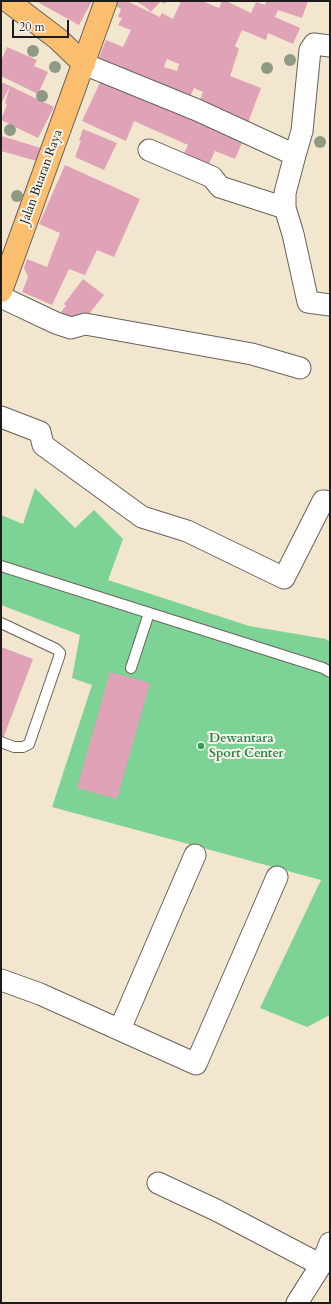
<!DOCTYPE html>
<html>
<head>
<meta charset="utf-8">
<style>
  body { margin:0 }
  #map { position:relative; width:331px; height:1304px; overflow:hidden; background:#f3e6cf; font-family:Cardo,serif }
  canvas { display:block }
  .frame { position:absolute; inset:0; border:2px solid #1c1c1c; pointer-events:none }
  .scale { position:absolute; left:12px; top:20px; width:57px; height:18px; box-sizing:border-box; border:2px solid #1c1c1c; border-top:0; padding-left:5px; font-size:12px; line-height:14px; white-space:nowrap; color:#1c1c1c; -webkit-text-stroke:3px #f7f3e8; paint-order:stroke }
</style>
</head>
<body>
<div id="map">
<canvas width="331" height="1304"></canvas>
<div class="frame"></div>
<div class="scale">20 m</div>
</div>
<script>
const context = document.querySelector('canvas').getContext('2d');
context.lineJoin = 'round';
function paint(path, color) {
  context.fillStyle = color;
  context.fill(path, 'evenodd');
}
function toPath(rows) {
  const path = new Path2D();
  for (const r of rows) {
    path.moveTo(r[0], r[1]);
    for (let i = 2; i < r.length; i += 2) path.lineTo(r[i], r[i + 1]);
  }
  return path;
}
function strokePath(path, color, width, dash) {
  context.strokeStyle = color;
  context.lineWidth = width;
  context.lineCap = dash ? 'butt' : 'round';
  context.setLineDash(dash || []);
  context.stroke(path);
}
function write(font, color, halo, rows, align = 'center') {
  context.font = font + ' Cardo,serif';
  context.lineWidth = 4;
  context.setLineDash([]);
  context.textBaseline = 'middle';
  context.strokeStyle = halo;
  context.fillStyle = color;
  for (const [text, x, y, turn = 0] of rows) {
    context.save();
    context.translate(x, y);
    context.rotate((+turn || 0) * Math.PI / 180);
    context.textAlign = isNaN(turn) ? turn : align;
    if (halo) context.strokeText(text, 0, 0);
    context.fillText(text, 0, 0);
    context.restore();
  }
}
const green = toPath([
  [35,488,75,528,94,510,123,539,108,580,249,626,326,639,330,642,330,1015,307,1027,260,1008,321,880,52,807,92,685,72,678,80,635,1,605,1,515,23,524]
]);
const building = toPath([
  [40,1,92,1,79,25,39,3],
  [116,1,127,1,160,17,162,13,173,19,181,1,202,1,219,8,222,1,226,1,251,13,256,2,265,5,266,1,308,1,302,18,278,10,275,17,300,28,293,44,268,33,266,40,242,30,235,46,239,49,230,76,261,88,246,128,207,108,208,103,200,100,203,92,194,88,189,100,97,63,106,40,123,47,131,30,118,25,122,18,118,17,121,9,114,5],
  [167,59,179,64,177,71,164,67],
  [135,1,167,1,164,4,161,1,151,12,144,6],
  [7,47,37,60,34,66,48,72,38,94,1,76,1,61],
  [104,74,244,138,235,159,215,151,206,170,181,159,188,145,134,121,126,141,82,121],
  [1,82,10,86,54,107,38,138,1,120,7,104,5,103,10,86,1,104],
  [83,129,117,143,104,170,75,157,81,141,79,140],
  [1,136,41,148,37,161,1,151],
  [65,165,140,199,114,257,97,250,85,275,69,269,52,305,22,292,28,277,24,268,27,259,47,267,60,233,39,224],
  [83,279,104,295,85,319,78,325,61,312,66,306,64,304],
  [1,647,33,659,1,744],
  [110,672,150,683,117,799,77,788]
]);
const lane = toPath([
  [1,566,323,668,330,672],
  [1,623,56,649,60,653,59,657,29,744,23,747,14,747,1,742],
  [131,668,149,613]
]);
const street = toPath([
  [84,64,197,110,295,155,285,193,285,208,293,234,308,302,330,305],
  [149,150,212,177,220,187,285,208],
  [295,155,302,131,310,50,314,44,330,46],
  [1,297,56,323,71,328,85,324,252,354,300,368],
  [1,417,40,432,43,445,142,517,187,531,284,578,323,501,330,502],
  [1,980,40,994,196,1064,277,877],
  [120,1029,195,855],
  [158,1183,216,1210,321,1265,297,1303],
  [321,1265,330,1243]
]);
const primary = toPath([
  [8,1,58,39,84,64],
  [1,291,106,1]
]);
const trees = [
  [33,51],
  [290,60],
  [55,67],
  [267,68],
  [42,96],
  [10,130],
  [320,142],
  [17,196]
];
const markers = [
  [201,746,4,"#2e9e5b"]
];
const streetNames = [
  ["Jalan Buaran Raya",42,177,-70]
];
const leisureNames = [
  ["Dewantara",209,739],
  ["Sport Center",209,754]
];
paint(green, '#7dd295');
paint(building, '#dfa2b7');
strokePath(lane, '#67635b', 12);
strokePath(street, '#67635b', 23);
strokePath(primary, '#67635b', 24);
strokePath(lane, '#fff', 10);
strokePath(street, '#fff', 21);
strokePath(primary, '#fbbd6e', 22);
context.fillStyle = '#8f9a84';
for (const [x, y] of trees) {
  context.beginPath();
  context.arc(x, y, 6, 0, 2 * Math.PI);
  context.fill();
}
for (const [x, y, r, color] of markers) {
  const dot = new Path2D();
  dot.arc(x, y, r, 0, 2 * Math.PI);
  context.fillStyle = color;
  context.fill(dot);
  strokePath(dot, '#f7f3e8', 1.5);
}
write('13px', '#1c1c1c', '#f7f3e8', streetNames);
write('bold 13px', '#27864d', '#f7f3e8', leisureNames, 'left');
</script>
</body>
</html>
